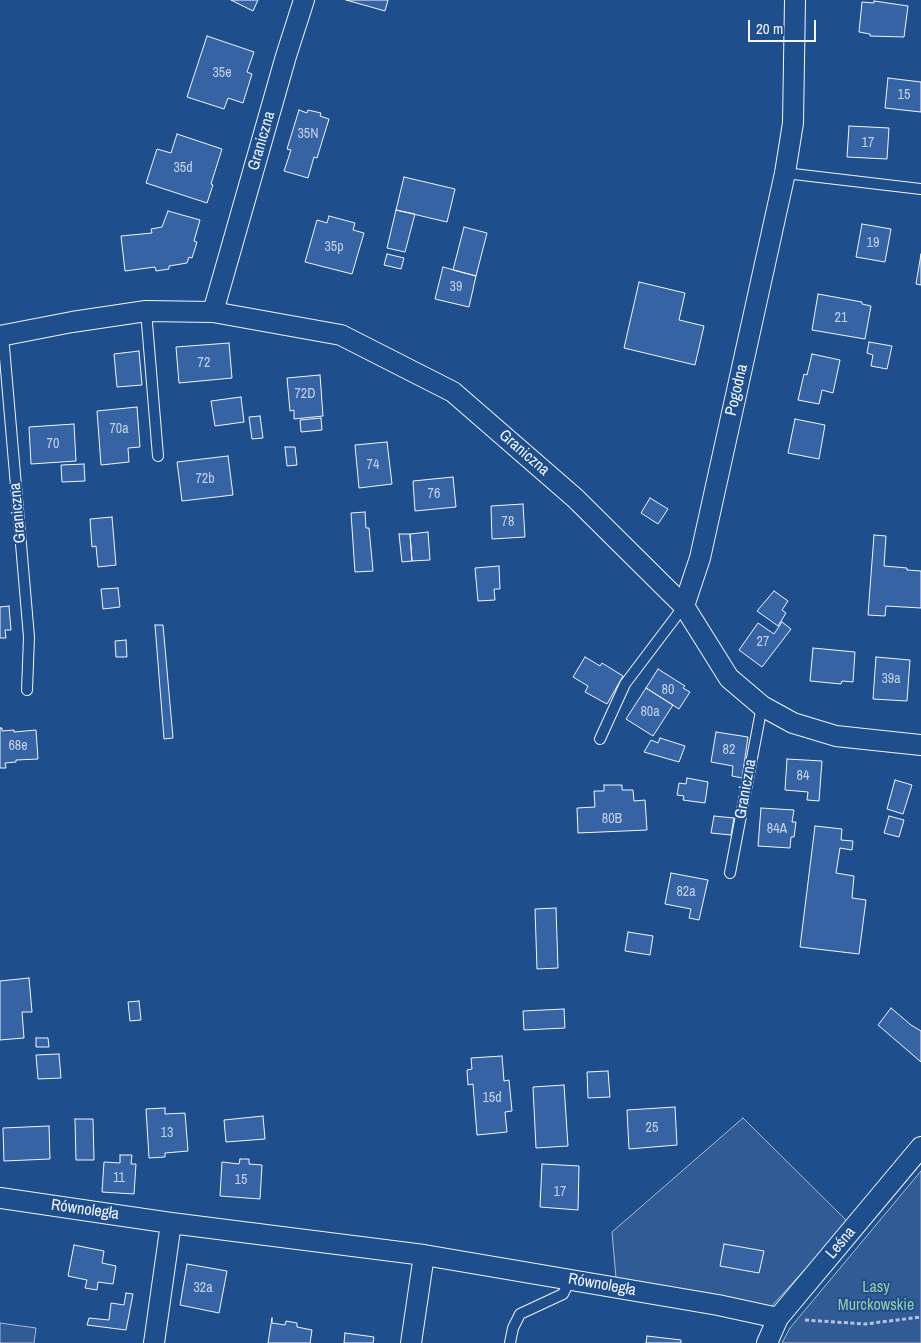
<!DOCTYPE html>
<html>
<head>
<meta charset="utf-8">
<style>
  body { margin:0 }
  #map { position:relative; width:921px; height:1343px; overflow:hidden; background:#1f4e8c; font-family:"Archivo Narrow",sans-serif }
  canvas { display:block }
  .scale { position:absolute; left:748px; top:20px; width:68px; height:22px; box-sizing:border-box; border:2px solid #f2f6ff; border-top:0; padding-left:6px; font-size:15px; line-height:18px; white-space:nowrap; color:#f2f6ff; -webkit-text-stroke:4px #1f4e8c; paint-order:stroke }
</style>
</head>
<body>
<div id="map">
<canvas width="921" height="1343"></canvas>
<div class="scale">20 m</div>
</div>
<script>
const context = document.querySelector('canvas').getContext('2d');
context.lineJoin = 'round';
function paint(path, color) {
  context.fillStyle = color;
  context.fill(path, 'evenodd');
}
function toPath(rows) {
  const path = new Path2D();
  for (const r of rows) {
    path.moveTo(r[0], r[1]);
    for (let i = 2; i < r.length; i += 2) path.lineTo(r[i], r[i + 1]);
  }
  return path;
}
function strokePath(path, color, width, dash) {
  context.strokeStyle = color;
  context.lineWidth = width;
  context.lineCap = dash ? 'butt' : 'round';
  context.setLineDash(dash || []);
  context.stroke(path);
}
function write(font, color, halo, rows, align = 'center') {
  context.font = font + ' "Archivo Narrow",sans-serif';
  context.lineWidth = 4;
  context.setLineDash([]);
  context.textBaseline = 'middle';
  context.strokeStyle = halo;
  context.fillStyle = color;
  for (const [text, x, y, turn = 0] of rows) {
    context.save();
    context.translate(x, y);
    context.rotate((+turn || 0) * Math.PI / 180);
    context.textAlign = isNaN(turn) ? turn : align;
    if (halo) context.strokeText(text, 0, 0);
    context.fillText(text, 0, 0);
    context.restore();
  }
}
const built = toPath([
  [743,1118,848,1222,768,1310,616,1278,612,1232,743,1118],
  [921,1171,921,1343,782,1343,790,1328,921,1171],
  [0,1323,36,1328,34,1343,0,1343,0,1323]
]);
const building = toPath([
  [231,0,258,0,253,11,231,0],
  [346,0,388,0,385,11,346,0],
  [874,1,908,6,904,37,870,36,870,34,859,32,862,2,874,3,874,1],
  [207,36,254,52,247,72,252,74,243,103,228,98,224,109,187,97,207,36],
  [888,78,921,82,921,112,885,108,888,78],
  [299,110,307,113,308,110,321,113,320,116,329,119,317,158,314,157,308,178,284,171,291,150,287,149,299,110],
  [849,126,889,128,887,159,847,157,849,126],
  [177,134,222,149,211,184,213,185,207,203,146,183,157,149,171,153,177,134],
  [404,177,455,189,447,222,396,210,404,177],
  [396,210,415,214,405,252,387,248,396,210],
  [168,211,200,220,194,241,197,242,192,258,189,257,187,263,169,266,169,269,156,271,155,267,125,271,121,236,152,233,151,229,162,227,168,211],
  [329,216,355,223,353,230,364,233,352,274,305,262,317,220,327,223,329,216],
  [862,224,891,229,885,262,856,257,862,224],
  [464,227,487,233,476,276,453,270,464,227],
  [387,254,404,258,401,269,384,265,387,254],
  [921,254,921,285,916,284,921,254],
  [443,267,476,276,469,307,435,299,443,267],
  [639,282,685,293,679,320,704,326,695,365,624,348,639,282],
  [818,294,862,302,862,304,871,306,865,339,812,330,818,294],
  [869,342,892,346,887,369,871,366,873,355,867,353,869,342],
  [229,343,232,378,179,383,176,347,229,343],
  [139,351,142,385,117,387,114,354,139,351],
  [812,354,840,360,833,393,822,390,819,404,798,400,804,374,807,375,812,354],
  [320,375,323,416,294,419,294,410,290,411,287,378,320,375],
  [241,397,244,422,215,426,211,401,241,397],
  [137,407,140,447,128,448,129,462,101,465,97,411,137,407],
  [260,416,263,438,252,439,249,417,260,416],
  [321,418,322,430,301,432,300,420,321,418],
  [795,419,825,425,819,459,788,453,795,419],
  [74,424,76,461,31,464,29,427,74,424],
  [387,442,392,484,359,488,355,445,387,442],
  [285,447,295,447,297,465,287,466,285,447],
  [228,456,233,495,182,501,177,462,228,456],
  [84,464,85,481,62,482,61,465,84,464],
  [453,477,456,507,415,511,413,481,453,477],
  [650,498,668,509,658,524,641,513,650,498],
  [523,504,525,537,492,539,491,506,523,504],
  [365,512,366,528,369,528,373,571,355,572,351,513,365,512],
  [112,517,116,565,98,567,96,546,92,547,90,519,112,517],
  [428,532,430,560,412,561,410,534,428,532],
  [399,534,410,534,412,561,402,562,399,534],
  [874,535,886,536,884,566,907,568,907,570,921,571,921,608,886,606,885,616,868,615,874,535],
  [499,566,500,589,494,589,495,600,478,601,475,568,499,566],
  [118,588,120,607,103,609,101,589,118,588],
  [774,591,788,601,782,610,786,613,778,626,757,611,774,591],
  [9,606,11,630,5,630,6,638,0,638,0,607,9,606],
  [782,622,791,629,762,667,739,650,758,623,774,634,782,622],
  [155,625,163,625,173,738,164,739,155,625],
  [126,640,127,657,116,657,115,641,126,640],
  [813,648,855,652,853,682,842,681,841,684,810,681,813,648],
  [585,657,600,666,602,663,623,676,607,704,585,692,588,686,573,677,585,657],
  [876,657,910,660,907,701,873,699,876,657],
  [658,669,685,686,683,688,690,692,679,709,646,688,658,669],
  [646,688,673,705,653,736,626,719,646,688],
  [0,728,2,728,2,731,14,730,14,732,36,730,38,759,16,760,16,762,5,763,6,768,0,768,0,728],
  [716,732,748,737,742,778,732,776,733,766,711,762,716,732],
  [660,738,685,746,679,762,644,752,651,740,658,743,660,738],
  [787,759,822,761,819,801,807,800,808,792,785,790,787,759],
  [687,778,708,782,705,803,683,800,684,796,677,795,679,783,686,784,687,778],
  [895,780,912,785,903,814,887,809,895,780],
  [604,785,622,785,622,790,633,790,634,801,645,800,647,830,578,833,577,808,595,807,594,791,604,791,604,785],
  [761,808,794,810,792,822,796,822,794,837,791,837,790,848,758,846,761,808],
  [714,816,734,818,731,835,711,833,714,816],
  [889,816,904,820,899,837,884,833,889,816],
  [815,826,842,829,841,840,853,841,852,850,840,848,836,873,854,876,852,898,866,900,859,954,800,947,815,826],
  [671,873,708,880,699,920,689,918,691,909,665,904,671,873],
  [556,908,558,968,537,969,535,909,556,908],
  [628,932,653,936,650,955,625,951,628,932],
  [29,978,32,1012,22,1012,24,1038,0,1040,0,981,29,978],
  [139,1001,141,1020,130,1021,128,1002,139,1001],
  [891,1008,911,1025,921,1031,921,1062,878,1025,891,1008],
  [564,1009,565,1028,524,1030,523,1011,564,1009],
  [36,1038,48,1038,49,1047,36,1047,36,1038],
  [59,1054,61,1078,38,1079,36,1055,59,1054],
  [502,1056,504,1081,509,1080,512,1111,505,1112,507,1132,477,1135,473,1084,468,1085,467,1070,472,1069,471,1058,502,1056],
  [608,1071,610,1097,588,1098,587,1072,608,1071],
  [564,1085,568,1146,536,1148,533,1087,564,1085],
  [675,1107,677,1145,629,1149,627,1110,675,1107],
  [165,1108,165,1114,185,1113,188,1151,165,1153,165,1157,149,1158,146,1109,165,1108],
  [263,1116,265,1139,226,1142,224,1120,263,1116],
  [75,1119,93,1119,94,1160,76,1160,75,1119],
  [49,1126,50,1159,4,1161,3,1128,49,1126],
  [120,1155,132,1155,131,1164,136,1164,134,1194,102,1192,104,1162,120,1163,120,1155],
  [240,1159,249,1159,249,1164,262,1165,260,1199,220,1196,222,1162,239,1164,240,1159],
  [542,1164,579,1166,578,1210,540,1207,542,1164],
  [724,1244,764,1251,759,1273,720,1266,724,1244],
  [74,1245,104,1251,102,1263,116,1266,113,1284,98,1282,97,1290,85,1288,87,1280,68,1276,74,1245],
  [187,1264,227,1271,219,1313,180,1305,187,1264],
  [126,1293,133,1294,126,1330,87,1325,89,1318,109,1320,111,1303,124,1305,126,1293],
  [272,1318,272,1323,285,1325,286,1321,297,1323,297,1327,312,1330,310,1343,268,1343,272,1318],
  [345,1333,374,1337,373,1343,344,1343,345,1333],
  [647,1336,681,1340,681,1343,646,1343,647,1336]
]);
const path = toPath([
  [805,1320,865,1324,921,1317]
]);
const service = toPath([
  [785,173,921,189],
  [146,311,158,456],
  [3,335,29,637,27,690],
  [600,739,625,684,684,606],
  [730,873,762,706],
  [510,1343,513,1328,520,1314,563,1294,570,1280]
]);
const minor = toPath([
  [213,312,286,56,304,0],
  [0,336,72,322,146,311,213,312,341,335,453,392,575,498,684,606,729,678,762,706,793,723,836,736,921,745],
  [684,606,700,558,785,173,793,123,795,0],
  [0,1198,171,1223,424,1255,718,1305,778,1318],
  [154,1343,171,1223],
  [411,1343,424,1255],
  [767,1343,778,1318,921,1147]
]);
const numberNames = [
  ["35e",222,73],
  ["15",904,95],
  ["35N",308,134],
  ["17",868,143],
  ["35d",183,168],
  ["19",873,243],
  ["35p",334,247],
  ["39",456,287],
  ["21",841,318],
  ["72",204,363],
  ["72D",305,394],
  ["70a",119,429],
  ["70",53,444],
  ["74",373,465],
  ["72b",205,479],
  ["76",434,494],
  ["78",508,522],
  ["27",763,642],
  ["39a",891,679],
  ["80",668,690],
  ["80a",650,712],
  ["68e",18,746],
  ["82",729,750],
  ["84",803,776],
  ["80B",612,819],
  ["84A",777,829],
  ["82a",686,892],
  ["15d",492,1098],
  ["25",652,1128],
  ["13",167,1133],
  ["11",119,1178],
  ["15",241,1180],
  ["17",560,1192],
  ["32a",203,1288]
];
const streetNames = [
  ["Graniczna",262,141,-74],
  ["Pogodna",737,390,-77],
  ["Graniczna",524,453,41],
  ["Graniczna",18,513,-95],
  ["Graniczna",746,789,-80],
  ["Równoległa",85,1210,8],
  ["Leśna",841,1243,-50],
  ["Równoległa",602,1285,10]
];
const parkNames = [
  ["Lasy",876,1288],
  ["Murckowskie",876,1306]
];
paint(built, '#305b95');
strokePath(built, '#a8bbd7', 1);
paint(building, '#3563a3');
strokePath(building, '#f2f6ff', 1);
strokePath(service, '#f2f6ff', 12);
strokePath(minor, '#f2f6ff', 22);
strokePath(path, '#b3c4dc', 3, [4, 2.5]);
strokePath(service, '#1f4e8c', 10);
strokePath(minor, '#1f4e8c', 20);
write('14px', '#c3d1e8', null, numberNames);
write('16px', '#f2f6ff', '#1f4e8c', streetNames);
write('16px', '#97c8a6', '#1f4e8c', parkNames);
</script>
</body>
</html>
